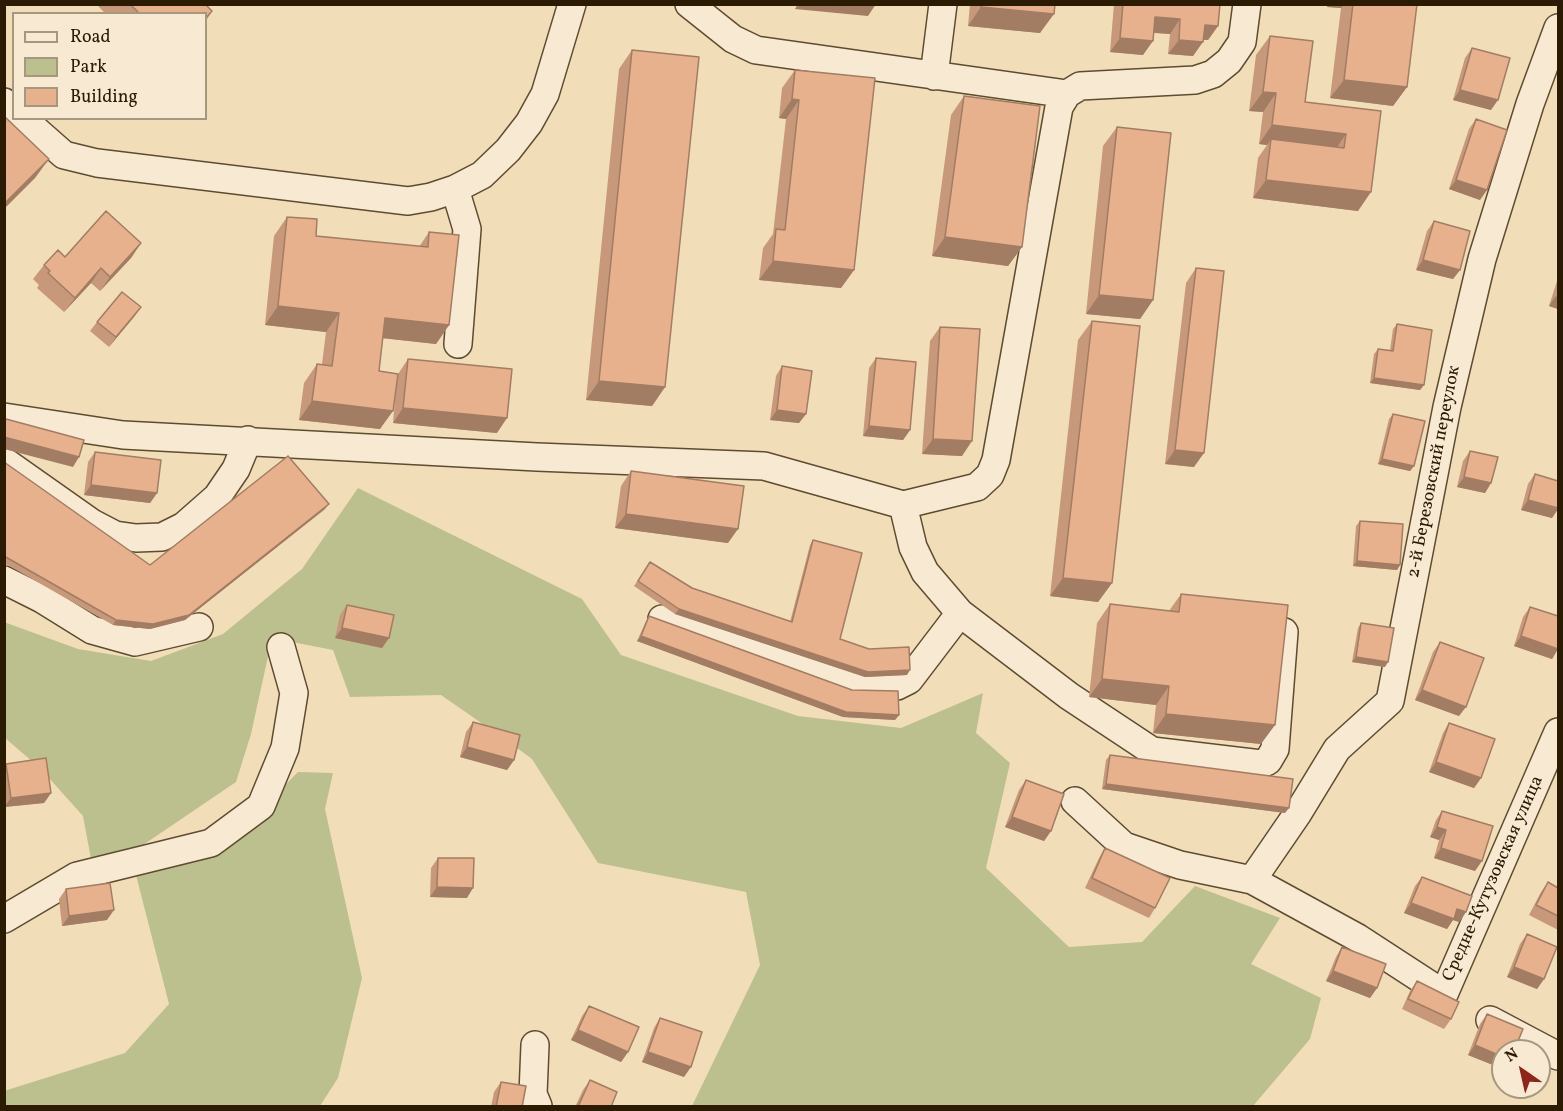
<!DOCTYPE html>
<html>
<head>
<meta charset="utf-8">
<style>
  body { margin:0 }
  #map { position:relative; width:1563px; height:1111px; overflow:hidden; background:#f2ddb9; font-family:Vollkorn,serif }
  canvas { display:block }
  .frame { position:absolute; inset:0; border:6px solid #2c1b03; pointer-events:none }
  .legend { position:absolute; left:12px; top:12px; width:195px; height:108px; box-sizing:border-box; background:#f7e9d2; border:2px solid #a6977f; margin:0; padding:8px 10px; list-style:none; font-size:18px; color:#2c1b03 }
  .legend li { display:flex; align-items:center; gap:12px; height:30px }
  .legend b { width:30px; border:2px solid #a6977f }
  .north { position:absolute; left:1491px; top:1039px; width:60px; height:60px; box-sizing:border-box; background:#f7e9d2; border:2px solid #a6977f; border-radius:50%; rotate:326deg; font-size:16px; font-weight:700; line-height:24px; text-align:center; color:#2c1b03 }
  .north::after { content:''; display:block; margin:auto; width:21px; height:27px; background:#8f2418; clip-path:polygon(50% 0,100% 100%,50% 72%,0 100%) }
</style>
</head>
<body>
<div id="map">
<canvas width="1563" height="1111"></canvas>
<div class="frame"></div>
<ul class="legend">
<li><b style="height:8px;background:#f7e9d2"></b>Road</li>
<li><b style="height:16px;background:#bcc08e"></b>Park</li>
<li><b style="height:16px;background:#e7b18d"></b>Building</li>
</ul>
<div class="north">N</div>
</div>
<script>
const context = document.querySelector('canvas').getContext('2d');
context.lineJoin = 'round';
function paint(path, color) {
  context.fillStyle = color;
  context.fill(path, 'evenodd');
}
function toPath(rows) {
  const path = new Path2D();
  for (const r of rows) {
    path.moveTo(r[0], r[1]);
    for (let i = 2; i < r.length; i += 2) path.lineTo(r[i], r[i + 1]);
  }
  return path;
}
function strokePath(path, color, width, dash) {
  context.strokeStyle = color;
  context.lineWidth = width;
  context.lineCap = dash ? 'butt' : 'round';
  context.setLineDash(dash || []);
  context.stroke(path);
}
function write(font, color, halo, rows, align = 'center') {
  context.font = font + ' Vollkorn,serif';
  context.lineWidth = 4.5;
  context.setLineDash([]);
  context.textBaseline = 'middle';
  context.strokeStyle = halo;
  context.fillStyle = color;
  for (const [text, x, y, turn = 0] of rows) {
    context.save();
    context.translate(x, y);
    context.rotate((+turn || 0) * Math.PI / 180);
    context.textAlign = isNaN(turn) ? turn : align;
    if (halo) context.strokeText(text, 0, 0);
    context.fillText(text, 0, 0);
    context.restore();
  }
}
const green = toPath([
  [358,488,582,599,621,655,798,716,901,728,983,693,976,733,1010,763,986,868,1069,947,1142,942,1195,886,1280,918,1251,964,1321,998,1310,1039,1253,1106,692,1106,760,965,746,892,598,863,532,759,513,745,441,695,350,697,333,650,272,638,251,734,236,782,140,847,91,859,83,816,40,768,5,738,4,622,78,649,151,661,223,634,302,569],
  [298,772,333,773,325,809,362,978,338,1078,320,1106,5,1106,4,1091,125,1053,169,1004,136,875,239,832]
]);
const minor = toPath([
  [689,4,733,39,756,50,1067,94],
  [934,76,943,4],
  [4,102,14,110],
  [22,118,64,155,97,163,408,201,431,197,455,189,482,175,508,150,529,123,545,94,572,4],
  [455,189,467,229,458,344],
  [4,417,123,435,537,457,764,466,903,505,977,487,990,475,996,460,1059,107,1067,94,1080,86,1195,80,1213,74,1229,61,1242,42,1247,4],
  [4,461,92,523,115,535,136,538,162,537,184,526,217,497,236,469,248,440],
  [903,505,913,547,925,572,960,613,1069,696,1152,751,1261,764,1268,761,1275,749,1284,632],
  [4,580,42,599,92,630,135,642,199,627],
  [662,619,845,684,870,690,897,686,909,680,960,613],
  [1075,801,1124,846,1180,865,1252,880,1358,938,1444,994,1558,732],
  [1252,880,1298,813,1337,749,1390,701,1447,407,1482,259,1530,104,1558,28],
  [4,919,77,876,211,843,261,806,285,748,294,693,281,647],
  [1490,1020,1558,1056],
  [535,1045,533,1094,538,1106]
]);
const wall = toPath([
  [96,4,205,4,212,11,206,21,206,14,106,14],
  [970,4,1055,4,1040,33,968,26],
  [1114,4,1220,4,1218,26,1208,40,1203,40,1193,56,1168,54,1170,34,1154,33,1143,55,1110,52],
  [1328,4,1417,4,1407,87,1393,106,1330,98,1341,8,1327,7],
  [1270,36,1305,102,1381,111,1358,211,1253,198,1258,158,1267,145,1259,144,1263,112,1249,111,1256,55],
  [1472,48,1491,110,1453,100,1465,58],
  [632,50,665,387,652,406,586,400,619,69],
  [795,70,854,270,841,288,759,280,763,248,773,234,786,119,779,118,782,88],
  [964,96,1022,247,1008,266,932,256,951,115],
  [1476,119,1480,200,1449,189,1469,129],
  [1117,127,1153,300,1140,319,1086,314,1103,146],
  [287,217,316,236,419,247,429,232,449,325,436,344,383,338,379,371,398,374,408,359,497,433,393,423,397,375,380,429,299,420,304,383,317,364,322,364,326,332,265,325,274,236],
  [1434,221,1460,270,1453,279,1416,270,1427,231],
  [141,243,131,258,100,291,91,283,64,312,37,288,39,285,33,279,44,265,65,257],
  [1196,268,1194,467,1165,464,1186,283],
  [1558,278,1558,309,1549,306],
  [141,307,109,347,90,331,97,322],
  [1092,321,1112,583,1098,602,1050,596,1078,340],
  [1397,324,1424,385,1420,390,1370,383,1374,354,1378,349,1390,350,1393,329],
  [940,327,962,456,922,454,930,341],
  [876,358,910,430,903,440,863,436,869,368],
  [782,366,806,414,799,423,770,420,776,376],
  [1393,414,1414,466,1410,471,1378,464,1389,419],
  [1470,451,1491,483,1485,493,1457,487,1463,461],
  [95,452,157,493,150,503,84,495,88,462],
  [4,462,150,565,325,509,185,620,150,629,113,625,4,563],
  [631,471,728,543,615,528,621,486],
  [1535,474,1558,509,1552,518,1521,510,1528,484],
  [1360,521,1400,565,1397,570,1353,566,1356,526],
  [813,540,840,639,869,649,907,675,865,677,675,614,634,586,650,562,692,588,790,622,810,545],
  [1181,594,1261,744,1153,733,1156,705,1089,697,1097,623,1110,604,1169,611],
  [347,605,389,638,382,648,335,638,340,615],
  [1530,607,1558,649,1552,659,1514,646,1523,617],
  [649,616,852,690,899,715,895,720,843,717,637,641,646,621],
  [1361,623,1385,667,1352,662,1358,628],
  [1440,642,1459,716,1415,700,1433,652],
  [473,722,514,760,507,770,460,757,466,732],
  [1449,723,1481,778,1474,788,1429,772,1443,733],
  [1110,755,1285,813,1102,789,1106,760],
  [6,764,51,793,44,803,4,807,4,766],
  [1026,780,1051,831,1044,841,1005,827,1019,790],
  [1442,811,1475,871,1434,858,1439,840,1430,837,1436,820],
  [1105,848,1155,908,1149,918,1085,888,1099,858],
  [438,858,467,898,430,897,431,868],
  [1422,877,1466,912,1459,922,1453,920,1447,929,1404,913,1415,886],
  [1548,882,1558,888,1558,930,1529,915,1541,892],
  [66,889,107,920,62,926,59,899],
  [1527,934,1544,979,1537,989,1507,977,1520,944],
  [1342,947,1377,988,1370,998,1326,981,1336,957],
  [1417,981,1451,1019,1444,1029,1402,1009,1410,991],
  [589,1006,628,1052,621,1062,571,1040,582,1016],
  [1487,1014,1503,1051,1503,1069,1468,1055,1480,1024],
  [660,1018,684,1077,642,1062,654,1028],
  [590,1080,611,1107,575,1107,583,1090],
  [501,1082,522,1107,491,1107,494,1092]
]);
const shadedWall = toPath([
  [798,4,876,4,868,16,795,9],
  [1329,4,1344,4,1341,8,1327,7],
  [981,7,1054,14,1040,33,968,26],
  [1155,17,1180,19,1170,34,1145,32],
  [1205,25,1218,26,1208,40,1194,39],
  [1120,38,1153,41,1143,55,1110,52],
  [1179,40,1203,42,1193,56,1168,54],
  [1344,80,1407,87,1393,106,1330,98],
  [1460,90,1498,100,1491,110,1453,100],
  [1263,92,1276,93,1263,112,1249,111],
  [792,99,799,100,786,119,779,118],
  [1272,125,1346,134,1333,153,1271,139,1267,145,1259,144],
  [49,159,35,178,4,209,4,204],
  [1266,180,1371,192,1358,211,1253,198],
  [1456,180,1487,190,1480,200,1449,189],
  [945,237,1022,247,1008,266,932,256],
  [141,243,131,258,100,291,110,277],
  [1423,260,1460,270,1453,279,1416,270],
  [773,261,854,270,841,288,759,280],
  [101,268,91,283,64,312,75,298],
  [1099,295,1153,300,1140,319,1086,314],
  [1556,296,1558,297,1558,309,1549,306],
  [278,306,339,313,326,332,265,325],
  [141,307,134,317,109,347,116,337],
  [385,318,449,325,436,344,372,337],
  [1374,378,1424,385,1420,390,1370,383],
  [599,381,665,387,652,406,586,400],
  [312,401,393,411,380,429,299,420],
  [403,408,507,418,497,433,393,423],
  [777,410,806,414,799,423,770,420],
  [869,426,910,430,903,440,863,436],
  [4,437,79,457,73,467,4,449],
  [933,439,972,441,962,456,922,454],
  [1175,450,1204,453,1194,467,1165,464],
  [1382,459,1414,466,1410,471,1378,464],
  [1464,477,1491,483,1485,493,1457,487],
  [91,485,157,493,150,503,84,495],
  [1528,500,1558,509,1552,518,1521,510],
  [329,504,325,509,185,620,150,629,113,625,116,620],
  [626,514,738,529,728,543,615,528],
  [1357,561,1400,565,1397,570,1353,566],
  [1063,578,1112,583,1098,602,1050,596],
  [679,609,910,670,907,675,865,677,675,614],
  [342,628,389,638,382,648,335,638],
  [641,636,899,715,895,720,843,717,637,641],
  [1521,636,1558,649,1552,659,1514,646],
  [1356,657,1388,662,1385,667,1352,662],
  [1102,679,1169,686,1156,705,1089,697],
  [1422,690,1466,707,1459,716,1415,700],
  [1166,714,1275,725,1261,744,1153,733],
  [467,747,514,760,507,770,460,757],
  [1436,762,1481,778,1474,788,1429,772],
  [1106,784,1289,808,1285,813,1102,789],
  [51,793,44,803,4,807,11,798],
  [1012,817,1051,831,1044,841,1005,827],
  [1437,827,1446,830,1439,840,1430,837],
  [1441,848,1482,861,1475,871,1434,858],
  [437,887,473,888,467,898,430,897],
  [1411,903,1457,909,1466,912,1459,922,1453,920,1447,929,1404,913],
  [114,910,107,920,62,926,69,916],
  [1514,967,1544,979,1537,989,1507,977],
  [1333,971,1377,988,1370,998,1326,981],
  [578,1030,628,1052,621,1062,571,1040],
  [1475,1045,1503,1057,1503,1069,1468,1055],
  [648,1052,691,1067,684,1077,642,1062]
]);
const building = toPath([
  [130,4,205,4,212,11,206,18,206,14,140,14,130,4],
  [982,4,1055,4,1054,14,981,7,982,4],
  [1123,4,1220,4,1218,26,1205,25,1203,42,1179,40,1180,19,1155,17,1153,41,1120,38,1123,4],
  [1353,4,1417,4,1407,87,1344,80,1353,4],
  [1270,36,1313,41,1305,102,1381,111,1371,192,1266,180,1271,139,1344,148,1346,134,1272,125,1276,93,1263,92,1270,36],
  [1472,48,1510,58,1498,100,1460,90,1472,48],
  [632,50,699,57,665,387,599,381,632,50],
  [795,70,875,78,854,270,773,261,776,229,785,230,799,100,792,99,795,70],
  [964,96,1040,106,1022,247,945,237,964,96],
  [4,116,49,159,4,204,4,116],
  [1476,119,1507,130,1487,190,1456,180,1476,119],
  [1117,127,1171,133,1153,300,1099,295,1117,127],
  [106,211,141,243,110,277,101,268,75,298,48,273,50,271,44,265,58,250,65,257,106,211],
  [287,217,317,219,316,236,428,247,429,232,459,235,449,325,385,318,379,371,398,374,393,411,312,401,317,364,332,366,339,313,278,306,287,217],
  [1434,221,1470,231,1460,270,1423,260,1434,221],
  [1196,268,1224,271,1204,453,1175,450,1196,268],
  [122,292,141,307,116,337,97,322,122,292],
  [1092,321,1140,326,1112,583,1063,578,1092,321],
  [1397,324,1432,330,1424,385,1374,378,1378,349,1393,351,1397,324],
  [940,327,980,329,972,441,933,439,940,327],
  [876,358,916,362,910,430,869,426,876,358],
  [408,359,512,369,507,418,403,408,408,359],
  [782,366,812,371,806,414,777,410,782,366],
  [1393,414,1425,421,1414,466,1382,459,1393,414],
  [6,419,84,440,79,457,4,437,4,423,6,419],
  [1470,451,1498,457,1491,483,1464,477,1470,451],
  [95,452,161,460,157,493,91,485,95,452],
  [288,456,329,504,189,615,153,624,116,620,4,556,4,462,150,565,288,456],
  [631,471,744,486,738,529,626,514,631,471],
  [1535,474,1558,481,1558,508,1528,500,1535,474],
  [1360,521,1403,524,1400,565,1357,561,1360,521],
  [813,540,862,553,840,639,869,649,909,647,910,670,868,672,679,609,638,581,650,562,692,588,792,622,813,540],
  [1181,594,1288,605,1275,725,1166,714,1169,686,1102,679,1110,604,1179,612,1181,594],
  [347,605,394,615,389,638,342,628,347,605],
  [1530,607,1558,616,1558,649,1521,636,1530,607],
  [649,616,852,690,898,691,899,715,846,712,641,636,649,616],
  [1361,623,1394,628,1388,662,1356,657,1361,623],
  [1440,642,1484,658,1466,707,1422,690,1440,642],
  [473,722,520,735,514,760,467,747,473,722],
  [1449,723,1495,739,1481,778,1436,762,1449,723],
  [1110,755,1293,779,1289,808,1106,784,1110,755],
  [46,758,51,793,11,798,6,764,46,758],
  [1026,780,1064,794,1051,831,1012,817,1026,780],
  [1442,811,1493,826,1482,861,1441,848,1446,830,1437,827,1442,811],
  [1105,848,1170,878,1155,908,1092,878,1105,848],
  [438,858,474,858,473,888,437,887,438,858],
  [1422,877,1472,896,1466,912,1457,909,1454,919,1411,903,1422,877],
  [1548,882,1558,888,1558,916,1536,905,1548,882],
  [110,883,114,910,69,916,66,889,110,883],
  [1527,934,1557,947,1544,979,1514,967,1527,934],
  [1342,947,1386,964,1377,988,1333,971,1342,947],
  [1417,981,1459,1002,1451,1019,1408,999,1417,981],
  [589,1006,639,1027,628,1052,578,1030,589,1006],
  [1487,1014,1523,1029,1514,1051,1503,1051,1503,1057,1475,1045,1487,1014],
  [660,1018,702,1032,691,1067,648,1052,660,1018],
  [590,1080,617,1092,611,1107,578,1107,590,1080],
  [501,1082,526,1086,522,1107,496,1107,501,1082]
]);
const streetNames = [
  ["2-й Березовский переулок",1435,472,-79],
  ["Средне-Кутузовская улица",1494,879,-66]
];
paint(green, '#bcc08e');
strokePath(minor, '#5e4c30', 30);
strokePath(minor, '#f7e9d2', 27);
paint(wall, '#c79879');
paint(shadedWall, '#a27c63');
paint(building, '#e7b18d');
strokePath(building, '#a27c63', 1.5);
write('18px', '#2c1b03', '#f7e9d2', streetNames);
</script>
</body>
</html>
